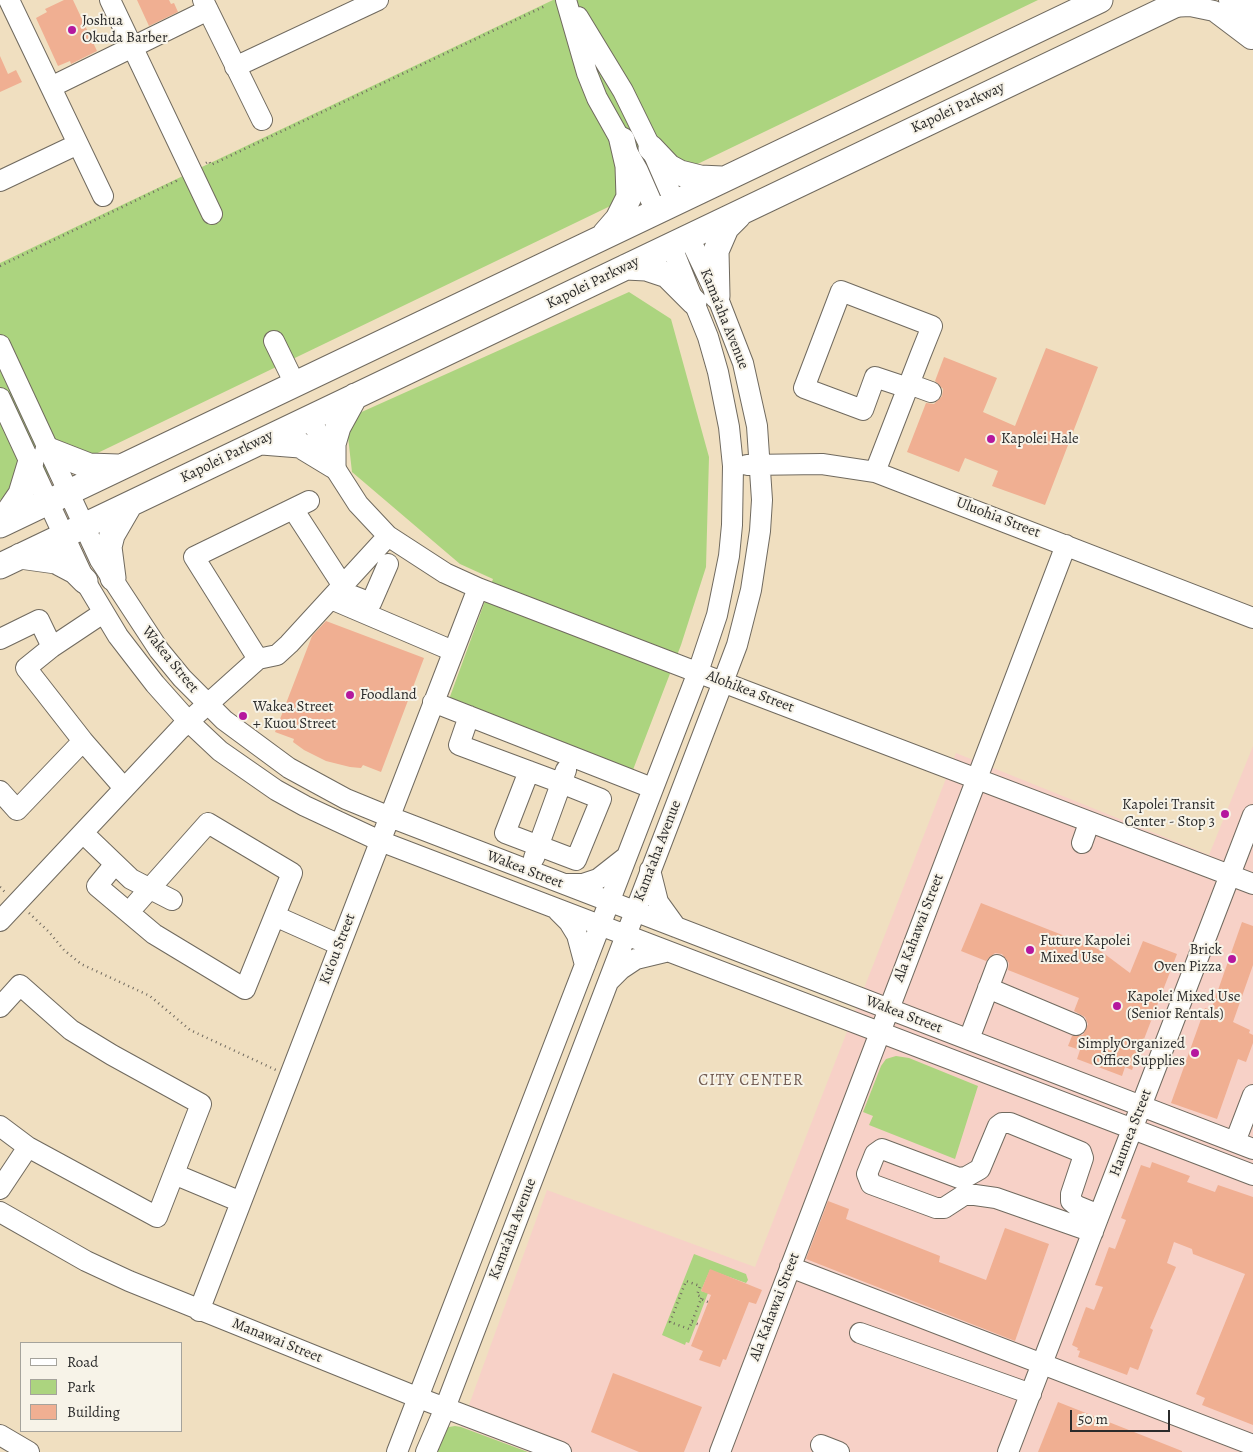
<!DOCTYPE html>
<html>
<head>
<meta charset="utf-8">
<style>
  body { margin:0 }
  #map { position:relative; width:1253px; height:1452px; overflow:hidden; background:#f0dfc0; font-family:Alegreya,serif }
  canvas { display:block }
  .legend { position:absolute; left:20px; top:1342px; width:162px; height:90px; box-sizing:border-box; background:#f7f3e8; border:1px solid #a5a39c; margin:0; padding:6px 9px; list-style:none; font-size:15px; color:#2b2b2b }
  .legend li { display:flex; align-items:center; gap:10px; height:25px }
  .legend b { width:25px; border:1px solid #a5a39c }
  .scale { position:absolute; left:1070px; top:1410px; width:100px; height:22px; box-sizing:border-box; border:2px solid #2b2b2b; border-top:0; padding-left:6px; font-size:15px; line-height:18px; white-space:nowrap; color:#2b2b2b; -webkit-text-stroke:4px #f7f3e8; paint-order:stroke }
</style>
</head>
<body>
<div id="map">
<canvas width="1253" height="1452"></canvas>
<ul class="legend">
<li><b style="height:6px;background:#fff"></b>Road</li>
<li><b style="height:14px;background:#acd47f"></b>Park</li>
<li><b style="height:14px;background:#f0af92"></b>Building</li>
</ul>
<div class="scale">50 m</div>
</div>
<script>
const context = document.querySelector('canvas').getContext('2d');
context.lineJoin = 'round';
function paint(path, color) {
  context.fillStyle = color;
  context.fill(path, 'evenodd');
}
function toPath(rows) {
  const path = new Path2D();
  for (const r of rows) {
    path.moveTo(r[0], r[1]);
    for (let i = 2; i < r.length; i += 2) path.lineTo(r[i], r[i + 1]);
  }
  return path;
}
function strokePath(path, color, width, dash) {
  context.strokeStyle = color;
  context.lineWidth = width;
  context.lineCap = dash ? 'butt' : 'round';
  context.setLineDash(dash || []);
  context.stroke(path);
}
function write(font, color, halo, rows, align = 'center') {
  context.font = font + ' Alegreya,serif';
  context.lineWidth = 4;
  context.setLineDash([]);
  context.textBaseline = 'middle';
  context.strokeStyle = halo;
  context.fillStyle = color;
  for (const [text, x, y, turn = 0] of rows) {
    context.save();
    context.translate(x, y);
    context.rotate((+turn || 0) * Math.PI / 180);
    context.textAlign = isNaN(turn) ? turn : align;
    if (halo) context.strokeText(text, 0, 0);
    context.fillText(text, 0, 0);
    context.restore();
  }
}
const built = toPath([
  [1253,746,1253,1452,528,1452,461,1427,547,1190,755,1267,956,753,1209,855]
]);
const green = toPath([
  [553,0,1038,0,0,500,0,263],
  [629,292,671,319,709,457,706,567,681,645,631,775,444,713,493,579,460,564,352,472,346,419],
  [896,1056,909,1058,978,1086,955,1159,869,1125,873,1116,863,1112,881,1066,886,1059],
  [694,1254,746,1274,748,1280,746,1283,710,1270,701,1291,708,1293,689,1343,686,1342,685,1345,662,1335],
  [455,1426,461,1427,528,1452,426,1452,443,1428]
]);
const building = toPath([
  [64,0,73,0,97,51,71,64,70,61,58,66,36,18,47,12,45,9],
  [137,0,169,0,171,4,174,3,178,12,149,26],
  [0,56,8,74,16,70,22,82,0,92],
  [1046,348,1098,367,1045,505,992,486,998,471,965,458,959,472,907,452,926,403,934,404,942,396,943,389,935,381,944,357,997,378,983,412,1015,426],
  [326,621,424,658,381,772,363,765,361,768,350,767,326,761,304,750,293,742,294,739,275,732,312,636],
  [981,903,1098,949,1130,973,1143,941,1177,954,1132,1070,1125,1067,1122,1076,1077,1059,1080,1050,1068,1046,1072,1036,1083,1035,1088,1024,1085,1017,1074,1011,1079,998,1008,970,1009,963,1002,954,995,953,986,961,961,951],
  [1242,922,1253,926,1253,965,1233,1022,1250,1030,1249,1033,1253,1035,1253,1043,1246,1062,1238,1059,1217,1119,1171,1103,1205,1008,1211,1010],
  [1152,1162,1190,1176,1187,1182,1215,1192,1218,1185,1253,1197,1253,1425,1202,1405,1205,1398,1196,1394,1245,1274,1193,1254,1192,1249,1174,1242,1167,1263,1176,1267,1150,1328,1153,1330,1138,1370,1130,1367,1127,1375,1078,1357,1080,1351,1077,1350,1078,1348,1072,1345,1086,1307,1094,1310,1103,1287,1095,1285,1109,1247,1115,1249,1126,1220,1121,1218,1141,1165,1150,1168],
  [828,1201,849,1209,846,1219,940,1256,939,1262,986,1280,1005,1228,1049,1244,1015,1341,806,1259],
  [710,1269,762,1290,756,1304,749,1302,726,1360,723,1359,720,1367,699,1360,703,1351,691,1346,711,1295,701,1291],
  [613,1373,702,1407,684,1452,639,1452,591,1432],
  [1058,1402,1182,1451,1182,1452,1038,1452]
]);
const path = toPath([
  [206,163,209,161,211,165,545,6],
  [0,266,176,181,176,180],
  [0,887,6,893],
  [29,913,49,932,64,950,81,964,150,996,190,1030,276,1070],
  [701,1299,702,1297,697,1295,700,1286,686,1281,670,1322,689,1329,701,1299,708,1302],
  [692,1322,700,1325]
]);
const minor = toPath([
  [9,0,103,196],
  [110,0,212,214],
  [203,0,262,120],
  [566,0,587,73,597,98,638,171,656,212],
  [1229,0,1245,29],
  [1247,0,1250,32],
  [1170,7,1190,6,1214,11,1251,39],
  [578,17,623,91,651,148,675,203],
  [235,67,378,0],
  [51,87,208,10],
  [0,181,78,144],
  [274,341,295,384],
  [0,345,100,560,159,650,182,678,224,720,289,768,346,799,390,817,1253,1149],
  [909,384,931,392],
  [0,398,85,581,118,636,155,684,188,721,220,751,276,790,305,806,380,841,1253,1175],
  [310,417,333,465,358,504,388,536,445,573,478,588,738,688,1253,884],
  [747,465,822,464,875,472,1253,618],
  [875,472,920,356,932,326,841,291,804,388,863,410,875,377,908,388],
  [293,509,343,586],
  [348,594,371,603,388,564],
  [331,599,453,651],
  [103,613,52,647,26,668,83,741,124,788],
  [0,639,39,620,52,647],
  [258,659,194,557,309,501],
  [433,702,652,788],
  [469,716,459,745,561,783,601,799,576,860,505,833,529,771],
  [0,791,17,810,83,741],
  [83,833,131,879,172,900],
  [1082,843,1089,823],
  [534,858,566,770],
  [115,864,97,886,154,934,245,989,292,873,208,823,136,904],
  [650,870,658,902,676,927],
  [566,884,583,884,598,879,626,857],
  [558,911,569,922,577,935,585,965],
  [275,916,340,945],
  [0,921,180,729,258,659,277,655,289,644,388,536],
  [609,981,621,969,636,959,665,952],
  [988,988,1076,1025],
  [0,1007,20,985,71,1030,112,1055,201,1104,157,1217,28,1147,0,1126],
  [969,1039,997,965],
  [1235,1142,1253,1095],
  [174,1174,241,1202],
  [0,1189,28,1147],
  [0,1212,86,1261,129,1281,419,1398,561,1452],
  [1093,1232,996,1198,975,1195,964,1195,944,1208,936,1208,871,1184,867,1174,875,1154,882,1149,959,1178,966,1177,980,1169,998,1126,1002,1123,1010,1123,1081,1152,1083,1158,1071,1194,1071,1201,1077,1206,1099,1215],
  [790,1267,1253,1445],
  [199,1311,478,588],
  [860,1333,1031,1394],
  [0,1435,29,1452],
  [821,1445,839,1452],
  [397,1452,698,672,717,615,729,556,732,525,733,466,729,427,718,372,708,337,671,245],
  [426,1452,445,1408,723,682,737,645,751,590,760,531,762,500,757,426,743,363,717,296,689,237],
  [720,1452,1066,545],
  [1008,1452,1253,815]
]);
const major = toPath([
  [651,148,669,167,680,173,700,178,722,179],
  [605,234,618,219,629,197,628,166,622,140],
  [626,267,646,268,667,275,694,302],
  [717,296,716,251,726,228,738,216],
  [262,442,300,445,333,465],
  [48,450,89,466,118,467],
  [333,465,333,444,338,427,355,396],
  [1,523,21,494,31,461],
  [0,525,1100,0],
  [20,556,56,561,75,571,85,581],
  [0,566,1185,0],
  [113,578,109,547,112,535,130,504]
]);
const markers = [
  [72,30,5,"#b5179e"],
  [991,439,5,"#b5179e"],
  [350,695,5,"#b5179e"],
  [243,716,5,"#b5179e"],
  [1225,814,5,"#b5179e"],
  [1030,950,5,"#b5179e"],
  [1232,959,5,"#b5179e"],
  [1117,1006,5,"#b5179e"],
  [1195,1053,5,"#b5179e"]
];
const poiNames = [
  ["Joshua",82,21],
  ["Okuda Barber",82,38],
  ["Kapolei Hale",1001,439],
  ["Foodland",360,695],
  ["Wakea Street",253,707],
  ["+ Kuou Street",253,724],
  ["Kapolei Transit",1215,805,"right"],
  ["Center - Stop 3",1215,822,"right"],
  ["Future Kapolei",1040,941],
  ["Mixed Use",1040,958],
  ["Brick",1222,950,"right"],
  ["Oven Pizza",1222,967,"right"],
  ["Kapolei Mixed Use",1127,997],
  ["(Senior Rentals)",1127,1014],
  ["SimplyOrganized",1185,1044,"right"],
  ["Office Supplies",1185,1061,"right"]
];
const streetNames = [
  ["Kapolei Parkway",958,108,-25],
  ["Kapolei Parkway",593,283,-26],
  ["Kama'aha Avenue",724,319,68],
  ["Kapolei Parkway",227,457,-26],
  ["Uluohia Street",998,518,21],
  ["Wakea Street",170,660,51],
  ["Alohikea Street",750,692,21],
  ["Kama'aha Avenue",658,851,-69],
  ["Wakea Street",525,870,21],
  ["Ala Kahawai Street",919,928,-69],
  ["Ku'ou Street",338,949,-69],
  ["Wakea Street",904,1015,21],
  ["Haumea Street",1131,1133,-69],
  ["Kama'aha Avenue",513,1229,-69],
  ["Ala Kahawai Street",775,1307,-69],
  ["Manawai Street",277,1341,22]
];
const neighbourhoodNames = [
  ["CITY CENTER",751,1081]
];
paint(built, '#f7d1c7');
paint(green, '#acd47f');
paint(building, '#f0af92');
strokePath(minor, '#706a5f', 22);
strokePath(major, '#706a5f', 27);
strokePath(path, '#706a5f', 2.5, [1, 4]);
strokePath(minor, '#fff', 20);
strokePath(major, '#fff', 25);
for (const [x, y, r, color] of markers) {
  const dot = new Path2D();
  dot.arc(x, y, r, 0, 2 * Math.PI);
  context.fillStyle = color;
  context.fill(dot);
  strokePath(dot, '#f7f3e8', 2);
}
write('15px', '#2b2b2b', '#f7f3e8', poiNames, 'left');
write('15px', '#2b2b2b', '#f7f3e8', streetNames);
context.letterSpacing = '1px';
write('16px', '#70594f', '#f7f3e8', neighbourhoodNames);
context.letterSpacing = '0px';
</script>
</body>
</html>
